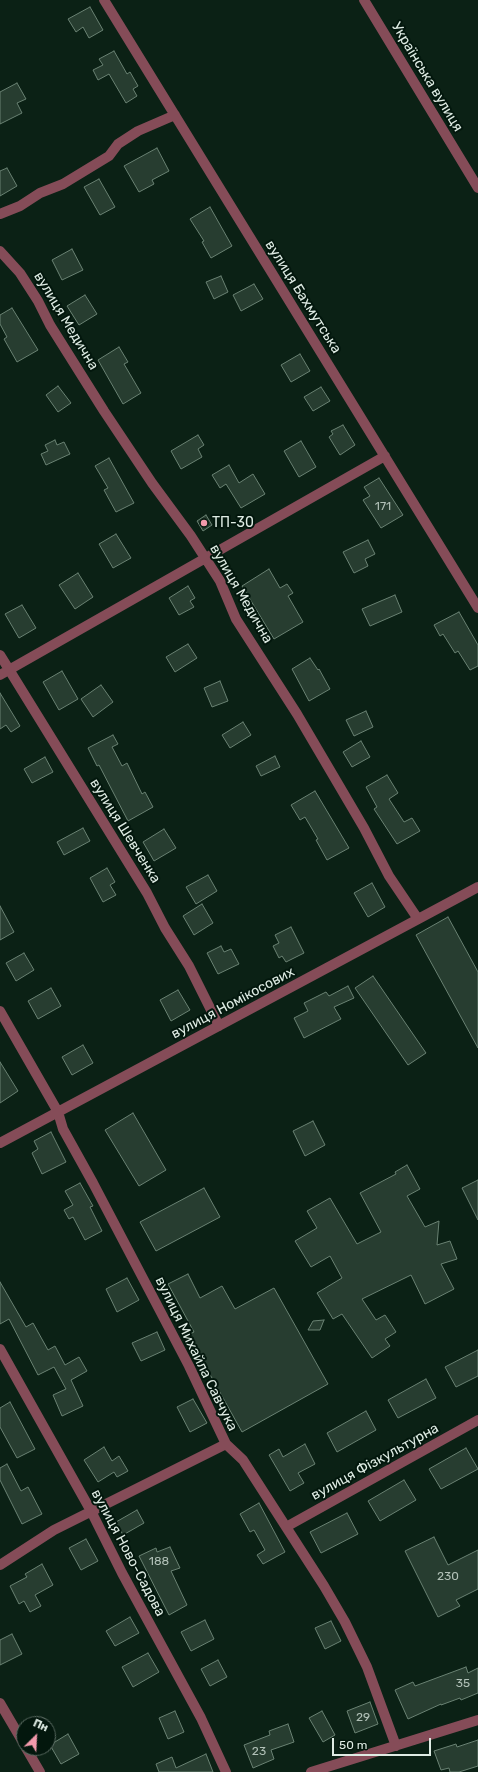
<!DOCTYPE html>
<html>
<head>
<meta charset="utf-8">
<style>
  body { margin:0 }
  #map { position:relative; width:478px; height:1772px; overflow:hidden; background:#0b2115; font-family:Rubik,sans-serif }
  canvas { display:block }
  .north { position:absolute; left:16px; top:1716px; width:40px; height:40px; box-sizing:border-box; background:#03170d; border:1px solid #5b6c63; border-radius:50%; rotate:24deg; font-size:11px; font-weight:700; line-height:16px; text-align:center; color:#dfece4 }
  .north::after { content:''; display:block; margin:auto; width:14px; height:18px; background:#f39aac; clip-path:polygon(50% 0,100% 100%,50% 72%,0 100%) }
  .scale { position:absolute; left:332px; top:1738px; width:99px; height:18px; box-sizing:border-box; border:2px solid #dfece4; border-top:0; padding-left:5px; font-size:12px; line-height:14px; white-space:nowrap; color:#dfece4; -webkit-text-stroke:3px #03170d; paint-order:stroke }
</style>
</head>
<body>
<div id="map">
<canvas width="478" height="1772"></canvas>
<div class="north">Пн</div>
<div class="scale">50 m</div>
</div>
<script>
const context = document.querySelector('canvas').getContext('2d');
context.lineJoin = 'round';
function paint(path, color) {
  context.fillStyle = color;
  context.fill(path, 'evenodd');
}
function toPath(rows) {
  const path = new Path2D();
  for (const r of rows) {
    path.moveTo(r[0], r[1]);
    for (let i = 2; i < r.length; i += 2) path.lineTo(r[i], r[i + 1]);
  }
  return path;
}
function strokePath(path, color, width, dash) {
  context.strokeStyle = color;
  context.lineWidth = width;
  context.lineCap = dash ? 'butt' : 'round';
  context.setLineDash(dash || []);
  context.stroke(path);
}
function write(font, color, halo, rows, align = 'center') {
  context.font = font + ' Rubik,sans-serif';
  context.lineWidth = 4;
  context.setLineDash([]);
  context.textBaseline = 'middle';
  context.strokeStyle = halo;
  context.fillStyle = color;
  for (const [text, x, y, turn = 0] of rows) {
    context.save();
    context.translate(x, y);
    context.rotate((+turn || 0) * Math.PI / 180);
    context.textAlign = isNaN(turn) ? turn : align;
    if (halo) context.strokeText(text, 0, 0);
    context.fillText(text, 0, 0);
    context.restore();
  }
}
const building = toPath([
  [90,7,103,30,89,38,83,27,76,32,68,19,90,7],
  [114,51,127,74,130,72,138,86,133,89,137,96,126,103,109,74,98,80,93,70,103,65,99,59,114,51],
  [17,83,26,99,17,103,22,113,0,124,0,92,17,83],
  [157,148,169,171,152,180,154,184,139,192,124,166,157,148],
  [7,168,17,186,0,196,0,171,7,168],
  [99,179,115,207,100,215,84,187,99,179],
  [210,207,232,246,211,258,202,242,204,241,190,219,210,207],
  [72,249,83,270,62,280,52,260,72,249],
  [221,276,228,292,214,299,206,282,221,276],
  [254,284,263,299,241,311,233,295,254,284],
  [85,295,97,314,79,325,67,306,85,295],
  [12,308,38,350,17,362,4,339,7,337,0,324,0,315,12,308],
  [119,347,128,362,124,364,141,393,123,404,98,360,119,347],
  [300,354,310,371,291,382,281,365,300,354],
  [58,386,71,403,58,412,46,395,58,386],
  [321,387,330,401,313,411,304,397,321,387],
  [343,425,355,445,340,455,329,437,333,434,331,431,343,425],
  [198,435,204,445,198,449,202,457,181,469,171,451,198,435],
  [55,440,57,445,64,442,70,454,46,465,41,454,48,451,45,445,55,440],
  [301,441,316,467,299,477,284,451,301,441],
  [109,458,134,503,116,512,104,490,108,488,95,466,109,458],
  [229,465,239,483,253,474,265,494,241,508,226,484,220,488,212,475,229,465],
  [379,478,403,515,381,528,363,500,370,496,364,487,379,478],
  [206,515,212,525,203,531,197,521,206,515],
  [116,534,131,558,113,568,99,544,116,534],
  [368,540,375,554,365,559,368,566,354,573,343,552,368,540],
  [269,569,280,588,287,584,293,593,288,596,303,622,274,639,242,586,269,569],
  [78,573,93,597,75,609,59,585,78,573],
  [188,586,195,598,190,601,194,607,179,615,169,598,188,586],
  [395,595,402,612,370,626,362,609,395,595],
  [22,605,36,628,19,638,5,614,22,605],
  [459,612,478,645,478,666,470,670,458,651,455,653,443,634,440,636,434,625,459,612],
  [188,644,197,658,175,672,166,657,188,644],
  [310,658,318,670,319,669,330,689,309,701,292,669,310,658],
  [62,671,78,699,59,710,43,682,62,671],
  [220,681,228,701,212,707,204,688,220,681],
  [101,685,113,702,93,717,81,699,101,685],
  [0,693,20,726,11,732,6,725,0,729,0,693],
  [366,711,373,727,354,736,346,720,366,711],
  [243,722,251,735,230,748,222,735,243,722],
  [113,735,118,744,112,747,122,766,127,763,142,794,145,792,153,807,128,821,99,765,97,766,88,748,113,735],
  [361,741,370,757,352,767,343,752,361,741],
  [275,756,280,767,261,776,256,766,275,756],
  [45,757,53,772,32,783,24,769,45,757],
  [387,775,398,793,389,799,404,822,412,818,420,831,397,844,374,809,377,807,366,787,387,775],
  [315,791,349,848,327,860,316,840,318,839,305,817,300,820,291,805,315,791],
  [83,828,90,841,64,855,57,842,83,828],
  [164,829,176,848,154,861,143,842,164,829],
  [107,868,115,882,110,885,116,895,103,902,90,878,107,868],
  [208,875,217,891,196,904,186,887,208,875],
  [372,883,385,907,368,917,354,893,372,883],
  [202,904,213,923,194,935,183,916,202,904],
  [0,906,14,932,0,940,0,906],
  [448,917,478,972,478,1048,416,935,448,917],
  [291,927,304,953,286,962,282,956,279,958,273,946,279,943,275,935,291,927],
  [221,946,224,952,231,949,239,964,218,974,207,953,221,946],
  [24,953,34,970,16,981,6,963,24,953],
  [373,976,426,1053,408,1065,355,988,373,976],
  [348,986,354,998,334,1007,341,1019,304,1038,294,1018,308,1011,304,1003,326,992,329,996,348,986],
  [51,988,61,1006,38,1019,28,1001,51,988],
  [178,990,190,1010,171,1021,160,1000,178,990],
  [83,1045,93,1063,72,1075,62,1057,83,1045],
  [0,1062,18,1091,0,1103,0,1062],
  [133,1113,166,1170,139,1186,105,1130,133,1113],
  [313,1121,325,1145,305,1156,293,1131,313,1121],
  [51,1132,66,1162,42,1174,32,1153,38,1149,34,1141,51,1132],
  [407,1165,420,1189,407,1196,425,1227,439,1221,437,1245,450,1241,457,1259,441,1264,454,1289,425,1304,411,1275,362,1299,376,1320,385,1315,396,1332,385,1339,390,1346,372,1358,342,1314,333,1319,317,1293,342,1278,330,1256,311,1267,295,1241,317,1228,307,1211,330,1198,357,1244,381,1232,360,1193,396,1174,395,1172,407,1165],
  [478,1180,478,1220,462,1188,478,1180],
  [80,1183,93,1206,90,1207,102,1231,85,1240,73,1217,69,1219,64,1210,73,1205,65,1191,80,1183],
  [204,1188,220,1217,156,1251,140,1222,204,1188],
  [188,1274,200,1298,222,1286,235,1309,274,1288,328,1384,242,1432,188,1335,194,1332,168,1284,188,1274],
  [127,1278,139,1300,117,1312,106,1289,127,1278],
  [0,1282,26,1327,33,1323,48,1350,55,1346,65,1365,79,1357,87,1371,71,1380,83,1406,62,1416,53,1395,66,1389,54,1367,38,1375,9,1319,0,1324,0,1282],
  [324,1320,320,1330,308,1330,313,1321,324,1320],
  [157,1332,165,1350,141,1361,132,1343,157,1332],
  [478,1350,478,1376,456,1387,445,1367,478,1350],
  [426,1379,436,1398,398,1418,388,1400,426,1379],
  [193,1399,207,1423,190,1432,177,1407,193,1399],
  [10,1402,35,1449,17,1458,0,1427,0,1408,10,1402],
  [366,1411,376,1430,337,1452,327,1433,366,1411],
  [305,1444,315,1464,298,1473,304,1483,290,1491,269,1455,279,1449,283,1457,305,1444],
  [104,1447,112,1461,119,1456,128,1471,117,1477,114,1472,98,1482,84,1460,104,1447],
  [466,1448,478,1469,441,1489,429,1469,466,1448],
  [7,1464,21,1491,28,1487,42,1514,22,1524,0,1480,0,1468,7,1464],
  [404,1480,416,1500,380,1521,368,1501,404,1480],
  [259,1503,285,1552,263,1564,257,1555,265,1550,254,1530,250,1532,240,1514,259,1503],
  [137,1510,144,1523,123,1535,116,1522,137,1510],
  [347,1513,358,1534,321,1553,310,1532,347,1513],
  [434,1537,448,1565,478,1550,478,1589,456,1600,460,1606,438,1617,405,1551,434,1537],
  [86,1539,98,1561,81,1570,69,1548,86,1539],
  [170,1547,180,1568,171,1571,187,1605,169,1615,139,1556,156,1548,157,1552,170,1547],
  [42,1564,53,1585,35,1595,41,1606,30,1612,24,1601,19,1604,10,1586,27,1577,25,1574,42,1564],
  [130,1617,139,1633,115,1646,106,1631,130,1617],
  [205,1620,214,1639,191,1651,181,1632,205,1620],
  [331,1621,341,1641,325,1649,315,1628,331,1621],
  [12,1634,22,1654,0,1665,0,1640,12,1634],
  [148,1653,159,1672,133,1687,122,1667,148,1653],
  [218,1660,227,1677,210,1686,201,1669,218,1660],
  [466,1667,468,1673,478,1668,478,1693,461,1700,460,1698,441,1705,441,1704,408,1719,395,1690,413,1682,415,1686,466,1667],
  [370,1702,378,1724,355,1733,347,1711,370,1702],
  [175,1711,184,1732,168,1739,159,1718,175,1711],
  [322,1711,335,1735,323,1742,309,1718,322,1711],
  [288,1724,294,1742,271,1750,274,1759,253,1768,244,1745,270,1735,269,1731,288,1724],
  [68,1734,79,1754,61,1764,50,1745,68,1734],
  [478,1740,478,1766,459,1772,450,1772,449,1768,441,1770,434,1751,456,1744,457,1747,478,1740],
  [206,1754,213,1772,159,1772,156,1764,172,1757,176,1768,206,1754]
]);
const street = toPath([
  [104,0,478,608],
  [364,0,478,188],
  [0,214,20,206,40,193,63,184,109,156,118,144,138,131,175,115],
  [0,251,20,273,38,301,50,325,104,411,152,483,191,536,220,581,236,619,297,714,364,828,389,876,418,919],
  [0,655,147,893,165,928,189,966,219,1026],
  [0,675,385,456],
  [0,1011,58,1112,63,1129,93,1183,189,1366,226,1444,243,1460,324,1586,345,1622,367,1667,396,1746],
  [0,1143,478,887],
  [0,1349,91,1511,122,1573,201,1718,226,1772],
  [286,1527,478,1420],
  [0,1565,54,1530,226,1444],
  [0,1703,24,1744],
  [26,1748,40,1772],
  [311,1772,478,1720]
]);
const markers = [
  [204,523,4,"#f39aac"]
];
const numberNames = [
  ["171",383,507],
  ["188",159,1562],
  ["230",448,1577],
  ["35",463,1684],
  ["29",363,1718],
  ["23",259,1752]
];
const streetNames = [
  ["Українська вулиця",427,77,59],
  ["вулиця Бахмутська",303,297,58],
  ["вулиця Медична",66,321,59],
  ["вулиця Медична",241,594,60],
  ["вулиця Шевченка",125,831,58],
  ["вулиця Номікосових",233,1003,-28],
  ["вулиця Михайла Савчука",196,1354,64],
  ["вулиця Фізкультурна",375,1462,-29],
  ["вулиця Ново-Садова",128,1553,62]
];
const poiNames = [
  ["ТП-30",212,523]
];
paint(building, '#273d30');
strokePath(building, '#6a8273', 1);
strokePath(street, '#854c58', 10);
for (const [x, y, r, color] of markers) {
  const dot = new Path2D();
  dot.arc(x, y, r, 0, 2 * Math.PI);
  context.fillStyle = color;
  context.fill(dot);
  strokePath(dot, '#03170d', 1.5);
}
write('12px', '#b1c0b7', null, numberNames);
write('14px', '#dfece4', '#03170d', streetNames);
write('14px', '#dfece4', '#03170d', poiNames, 'left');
</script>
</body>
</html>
